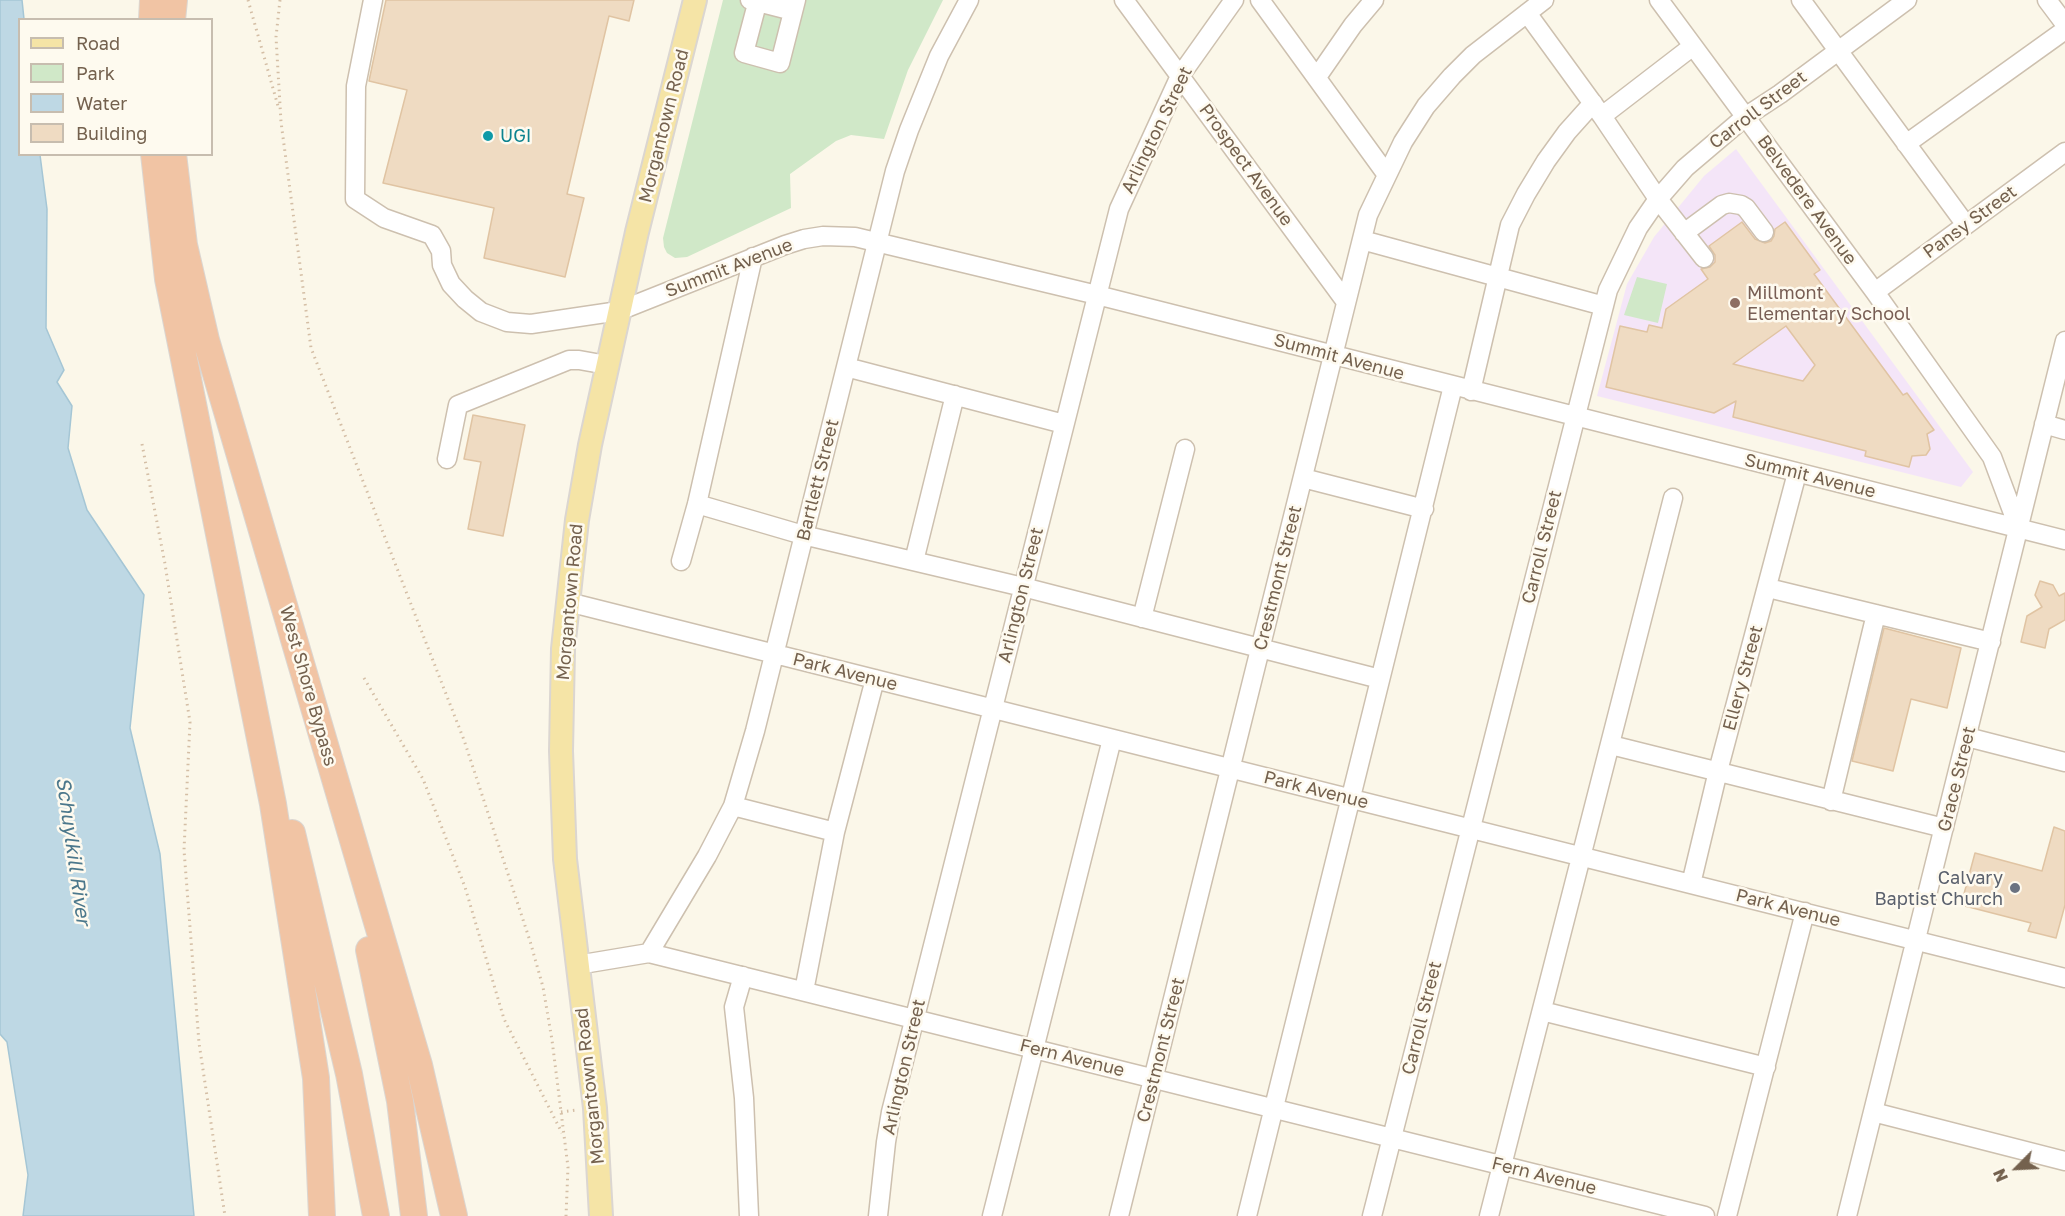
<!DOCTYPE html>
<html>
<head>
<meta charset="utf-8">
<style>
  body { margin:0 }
  #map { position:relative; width:2065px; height:1216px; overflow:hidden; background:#fbf7e9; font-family:"Golos Text",sans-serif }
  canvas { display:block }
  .legend { position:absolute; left:18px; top:18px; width:195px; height:138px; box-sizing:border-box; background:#fefaef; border:2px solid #c7bdaf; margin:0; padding:8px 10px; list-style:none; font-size:18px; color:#74614e }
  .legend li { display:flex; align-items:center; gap:12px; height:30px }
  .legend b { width:30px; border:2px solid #c7bdaf }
  .north { position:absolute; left:1987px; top:1138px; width:60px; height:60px; -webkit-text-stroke:4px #fefaef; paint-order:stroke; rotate:246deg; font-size:16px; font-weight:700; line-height:24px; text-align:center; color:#74614e }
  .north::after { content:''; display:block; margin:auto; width:21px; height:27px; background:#74614e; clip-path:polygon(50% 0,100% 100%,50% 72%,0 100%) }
</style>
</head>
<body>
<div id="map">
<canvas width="2065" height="1216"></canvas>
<ul class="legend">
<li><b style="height:8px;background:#f5e4a6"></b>Road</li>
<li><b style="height:16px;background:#d0e8c8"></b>Park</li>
<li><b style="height:16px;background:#bed8e4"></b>Water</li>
<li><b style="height:16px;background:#efdbc2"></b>Building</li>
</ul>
<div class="north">N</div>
</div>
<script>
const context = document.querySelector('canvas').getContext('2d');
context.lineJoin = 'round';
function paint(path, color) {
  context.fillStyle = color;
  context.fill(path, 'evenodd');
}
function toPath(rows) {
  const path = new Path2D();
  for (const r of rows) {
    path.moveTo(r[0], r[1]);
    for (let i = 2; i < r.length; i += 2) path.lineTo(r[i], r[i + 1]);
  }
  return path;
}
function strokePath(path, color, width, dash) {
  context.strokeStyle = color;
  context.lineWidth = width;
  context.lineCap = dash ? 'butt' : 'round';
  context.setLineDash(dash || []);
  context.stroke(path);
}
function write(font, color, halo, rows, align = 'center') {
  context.font = font + ' "Golos Text",sans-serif';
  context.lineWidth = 5;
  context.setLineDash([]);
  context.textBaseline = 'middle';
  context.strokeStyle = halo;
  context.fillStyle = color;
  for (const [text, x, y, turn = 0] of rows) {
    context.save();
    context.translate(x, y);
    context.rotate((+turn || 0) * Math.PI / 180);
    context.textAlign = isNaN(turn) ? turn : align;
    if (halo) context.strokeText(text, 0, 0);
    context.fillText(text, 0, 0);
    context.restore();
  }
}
const education = toPath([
  [1736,149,1973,472,1961,487,1597,396,1627,284,1654,237,1704,176]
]);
const green = toPath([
  [723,0,943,0,908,70,884,139,851,135,836,141,790,174,791,208,687,257,675,258,667,253,664,247,663,238],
  [1637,277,1667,284,1658,323,1624,315]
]);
const water = toPath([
  [0,0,22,0,24,19,20,20,20,154,40,155,47,209,46,328,64,370,57,382,72,406,68,448,87,510,144,595,130,728,160,854,194,1216,23,1216,28,1175,7,1042,0,1034,0,0]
]);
const building = toPath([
  [386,0,634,0,629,21,609,16,567,194,584,198,565,277,484,258,494,208,383,183,407,90,369,81,386,0],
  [1742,222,1755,239,1765,243,1771,241,1774,236,1775,229,1785,222,1820,270,1814,274,1903,395,1907,393,1934,430,1927,434,1930,449,1926,455,1912,456,1909,467,1865,456,1866,451,1733,417,1736,401,1714,413,1606,387,1620,326,1647,332,1649,325,1662,328,1666,309,1708,279,1701,269,1710,267,1715,262,1715,255,1709,246,1742,222],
  [1786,326,1815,365,1803,381,1733,364,1786,326],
  [473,415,525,425,503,536,468,529,481,462,464,459,473,415],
  [2040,581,2053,585,2059,596,2065,593,2065,620,2049,629,2045,648,2021,642,2027,616,2042,607,2035,595,2040,581],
  [1884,628,1961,648,1947,708,1911,699,1893,771,1852,761,1884,628],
  [2054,827,2065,831,2065,905,2056,938,2028,931,2031,923,1961,905,1975,853,2042,871,2054,827]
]);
const path = toPath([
  [248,0,278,106],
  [280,0,276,37,281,122,311,348,464,740,530,941,543,987,552,1040,568,1167,566,1216],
  [142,444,165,564,190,722,184,850,199,1043,225,1216],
  [364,678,423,779,465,887,504,1019,562,1133],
  [561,1112,577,1110]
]);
const minor = toPath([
  [373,0,356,86,355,199,384,218,432,235,441,251,442,265,451,284,465,299,481,312,507,322,531,324,619,311,785,245,804,239,823,236,855,237,1097,295,2065,540],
  [750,0,793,11],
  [758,0,744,53,780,63,796,0],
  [1124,0,1346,302],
  [1260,0,1387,175],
  [1659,0,1875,292,1992,457,2019,529],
  [1801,0,1966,225],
  [2047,0,2065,24],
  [1527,13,1602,116,1658,199,1704,258],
  [1317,77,1353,25,1374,0],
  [1602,116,1693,46],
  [1906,144,2065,30],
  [1684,233,1722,205,1729,203,1741,205,1746,208,1764,232],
  [1362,240,1604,306],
  [1875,292,2065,152],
  [846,367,1064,424],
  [1471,391,1510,225,1526,194,1546,161,1567,132,1593,103],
  [2044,424,2065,430],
  [447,459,458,405,569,360,579,360,607,365],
  [1303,478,1424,509],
  [697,504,803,535,1023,587,1380,679],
  [681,561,697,504,753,257],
  [914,561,955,395],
  [1768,588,1991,642],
  [568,602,2065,978],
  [1142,618,1185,449],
  [1967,737,2065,762],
  [1611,745,1944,828],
  [1831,801,1876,614],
  [733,806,835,832],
  [1691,884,1718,771,1797,473],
  [649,953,707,856,733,806,755,731,895,171,909,130,939,56,969,0],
  [577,965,649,953,1705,1216],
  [743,976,734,1007,744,1098,749,1216],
  [804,991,835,832,875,679],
  [1542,1011,1766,1067],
  [1873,1112,2065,1161],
  [878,1216,886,1142,891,1112,1119,209,1180,76,1234,0],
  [992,1216,1112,739],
  [1119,1216,1368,215,1403,142,1426,106,1452,76,1473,55,1544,0],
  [1247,1216,1453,386],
  [1372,1216,1608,290,1638,228,1658,199,1685,168,1745,117,1780,94,1907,0],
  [1489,1216,1673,498],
  [1727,1216,1805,912],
  [1847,1216,2065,341]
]);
const major = toPath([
  [601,1216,595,1108,565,859,561,751,563,649,577,520,590,445,637,232,695,0]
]);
const highway = toPath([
  [152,20,153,0],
  [172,20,174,0],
  [154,154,168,279,273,804,316,1078,322,1216],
  [173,154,184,245,206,340,419,1065,454,1216],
  [292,833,349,1074,376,1216],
  [369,950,400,1101,414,1216]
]);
const markers = [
  [488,136,6,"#0f9aa8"],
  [1735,303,6,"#8d6e63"],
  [2015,888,6,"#6b7280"]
];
const streetNames = [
  ["Carroll Street",1758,110,-37],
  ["Morgantown Road",664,126,-76],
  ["Arlington Street",1157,130,-64],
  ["Prospect Avenue",1246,165,54],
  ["Belvedere Avenue",1807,200,54],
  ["Pansy Street",1970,222,-36],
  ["Summit Avenue",729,268,-21],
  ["Summit Avenue",1339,357,15],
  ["Summit Avenue",1810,476,14],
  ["Bartlett Street",818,480,-76],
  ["Carroll Street",1542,547,-76],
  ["Crestmont Street",1278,578,-76],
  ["Arlington Street",1021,595,-76],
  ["Morgantown Road",570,602,-85],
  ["Park Avenue",845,672,14],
  ["Ellery Street",1743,678,-75],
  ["West Shore Bypass",308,686,74],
  ["Grace Street",1957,779,-76],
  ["Park Avenue",1316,790,14],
  ["Park Avenue",1788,908,14],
  ["Carroll Street",1422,1018,-76],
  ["Crestmont Street",1161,1050,-76],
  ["Fern Avenue",1072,1058,14],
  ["Arlington Street",904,1067,-77],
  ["Morgantown Road",590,1086,-96],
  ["Fern Avenue",1544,1176,14]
];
const cultureNames = [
  ["UGI",500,136]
];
const educationNames = [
  ["Millmont",1747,293],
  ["Elementary School",1747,314]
];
const worshipNames = [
  ["Calvary",2003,878],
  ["Baptist Church",2003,899]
];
const waterNames = [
  ["Schuylkill River",73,851,82]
];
paint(education, '#f4e5f8');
paint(green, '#d0e8c8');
paint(water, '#bed8e4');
strokePath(water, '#a5c6d5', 1.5);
paint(building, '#efdbc2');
strokePath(building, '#e0c4a3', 1.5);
strokePath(minor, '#cdc0af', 21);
strokePath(major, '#dbd6d1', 26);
strokePath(highway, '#dbd6d1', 28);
strokePath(path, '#d4bea5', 3, [1.5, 4.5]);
strokePath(minor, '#fff', 18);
strokePath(major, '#f5e4a6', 22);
strokePath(highway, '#f1c4a4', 26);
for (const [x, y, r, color] of markers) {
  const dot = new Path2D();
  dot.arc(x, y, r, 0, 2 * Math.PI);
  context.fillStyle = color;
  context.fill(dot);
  strokePath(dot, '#fefaef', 2);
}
write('18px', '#74614e', '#fefaef', streetNames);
write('18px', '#0d838f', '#fefaef', cultureNames, 'left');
write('18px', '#785e54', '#fefaef', educationNames, 'left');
write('18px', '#5b616d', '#fefaef', worshipNames, 'right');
write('italic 20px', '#4c788c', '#fefaef', waterNames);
</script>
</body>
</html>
